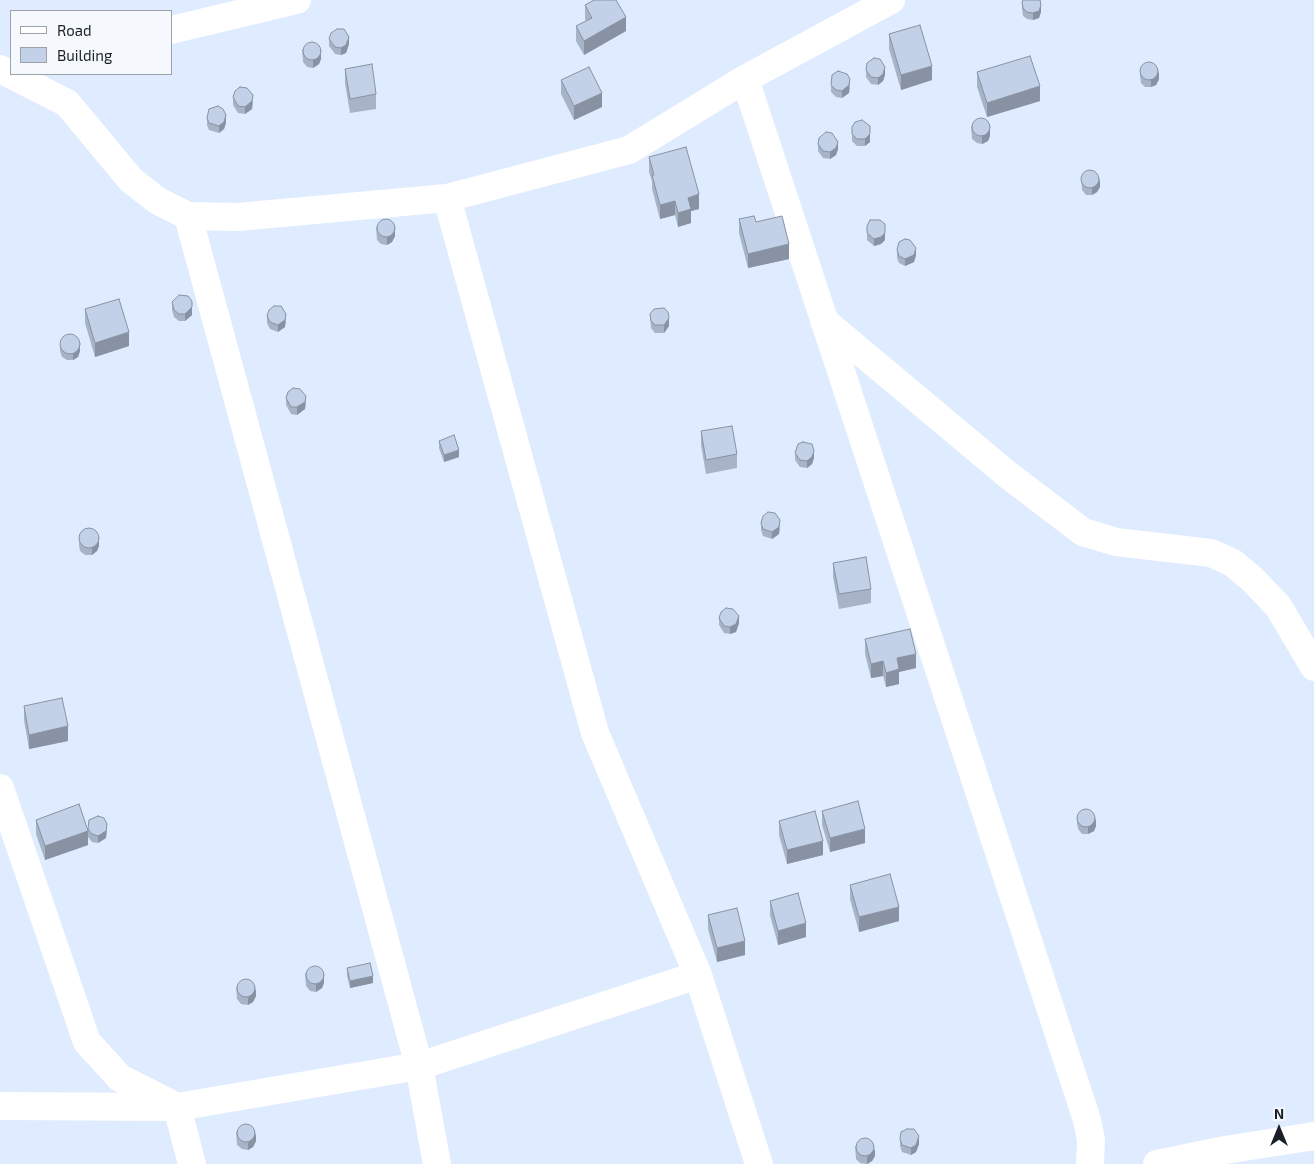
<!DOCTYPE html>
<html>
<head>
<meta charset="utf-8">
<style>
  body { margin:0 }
  #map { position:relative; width:1314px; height:1164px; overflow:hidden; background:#dfebfe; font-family:"Exo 2",sans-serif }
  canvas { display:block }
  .legend { position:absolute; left:10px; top:10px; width:162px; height:65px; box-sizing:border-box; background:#f5f8fd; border:1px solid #9da1a8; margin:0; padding:6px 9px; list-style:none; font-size:15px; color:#1a1f28 }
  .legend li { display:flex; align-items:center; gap:10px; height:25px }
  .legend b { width:25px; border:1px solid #9da1a8 }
  .north { position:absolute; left:1254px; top:1104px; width:50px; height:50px; -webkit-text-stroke:4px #f5f8fd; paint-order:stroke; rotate:0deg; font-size:14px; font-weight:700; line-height:20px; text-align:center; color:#1a1f28 }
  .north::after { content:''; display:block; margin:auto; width:18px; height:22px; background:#1a1f28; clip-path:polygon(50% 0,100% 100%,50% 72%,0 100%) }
</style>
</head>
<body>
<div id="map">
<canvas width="1314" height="1164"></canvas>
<ul class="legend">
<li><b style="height:6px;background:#fff"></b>Road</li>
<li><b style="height:14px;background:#c2d1e8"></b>Building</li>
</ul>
<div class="north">N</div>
</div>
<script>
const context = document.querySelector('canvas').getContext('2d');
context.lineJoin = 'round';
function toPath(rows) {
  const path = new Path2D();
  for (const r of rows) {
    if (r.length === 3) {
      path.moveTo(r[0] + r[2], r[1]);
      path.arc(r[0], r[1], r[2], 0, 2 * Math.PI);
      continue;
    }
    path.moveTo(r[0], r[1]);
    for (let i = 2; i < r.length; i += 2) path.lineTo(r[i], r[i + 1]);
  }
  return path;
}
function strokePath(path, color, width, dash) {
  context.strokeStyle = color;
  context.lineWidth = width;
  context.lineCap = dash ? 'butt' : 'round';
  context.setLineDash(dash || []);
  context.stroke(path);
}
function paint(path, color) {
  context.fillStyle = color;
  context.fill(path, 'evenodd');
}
const minor = toPath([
  [171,30,297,0],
  [0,69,67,103,131,180,158,201,188,216,238,217,447,198,629,150,745,79,891,0],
  [745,79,1087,1120,1091,1140,1090,1164],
  [447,198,595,733,698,975,759,1164],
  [188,216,419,1066,437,1164],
  [824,321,1008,475,1083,532,1116,542,1211,553,1233,563,1252,579,1278,606,1314,667],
  [0,788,87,1042,120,1078,177,1107,192,1164],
  [0,1106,177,1107,419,1066,698,975],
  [1157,1164,1225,1150,1314,1136]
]);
const wall = toPath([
  [1022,2,1041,12,1039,18,1033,20,1027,19,1023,16,1022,9],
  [585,5,626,31,584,55,576,41,576,26,586,21,585,19],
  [889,34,932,80,901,90,889,49],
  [329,39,349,44,346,53,341,55,335,54,329,46],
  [302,49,321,59,319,64,313,68,307,67,303,62],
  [345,69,376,94,376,109,350,113,345,83],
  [1140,69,1159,79,1156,85,1151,87,1145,87,1141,83,1140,76],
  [866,70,885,75,883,81,878,85,871,84,866,77],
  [977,72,1040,101,987,117,977,87],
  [561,80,602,107,574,120,561,94],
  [831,85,850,87,849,93,842,98,836,97,831,92],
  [233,97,253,102,252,109,245,114,238,113,233,105],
  [207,118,226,123,224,129,219,133,209,130,207,125],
  [870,126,870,142,865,146,857,146,852,141,852,127],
  [971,126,990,136,988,141,982,144,977,143,972,139],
  [818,144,838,149,836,155,830,159,823,158,818,151],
  [649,157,699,209,691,211,691,223,678,227,675,215,660,219,652,189,652,181,649,172],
  [1081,177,1100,187,1097,192,1092,195,1086,195,1082,190],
  [739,219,756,222,789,259,748,268,739,233],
  [867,226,885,240,881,244,874,246,867,240],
  [376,227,395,236,392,242,387,245,381,244,377,240],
  [897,250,916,255,914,262,905,266,899,263,897,258],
  [172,302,192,315,185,321,179,321,174,317,172,310],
  [85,309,129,346,95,357,85,323],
  [650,314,669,326,664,333,655,333,651,328],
  [267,316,286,321,285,327,278,332,270,329,267,323],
  [60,343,80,351,78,357,73,360,67,360,62,357,60,351],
  [286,398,306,403,305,409,297,415,291,414,286,405],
  [701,431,737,454,737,468,706,474,701,445],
  [439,441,459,457,444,462,439,448],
  [795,453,814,458,812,464,807,468,800,467,795,460],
  [761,523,780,528,779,534,772,539,763,536,761,530],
  [79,538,99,546,97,551,92,555,85,555,80,551,79,545],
  [833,563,871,589,871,603,839,609,833,577],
  [719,618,739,623,736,632,730,634,724,633,719,625],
  [865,639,916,668,899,672,899,684,886,687,883,676,871,678,865,654],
  [24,706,68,741,29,749,24,720],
  [822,811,865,843,830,852,822,825],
  [1077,816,1096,826,1094,831,1088,834,1082,834,1078,829,1077,823],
  [36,820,88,829,107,831,106,838,98,843,92,842,88,837,88,845,45,860,36,834],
  [779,821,823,855,787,864,779,835],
  [850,885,899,921,859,932,850,899],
  [770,901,806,937,778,945,770,915],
  [708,915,745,955,717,962,708,929],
  [347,968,373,983,350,988,347,976],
  [305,973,324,983,322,988,316,992,310,991,306,986],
  [236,987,256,996,253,1002,248,1005,241,1004,237,999],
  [236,1132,256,1141,253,1147,248,1150,242,1149,237,1145],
  [900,1139,919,1144,916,1152,911,1155,902,1152,900,1146],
  [855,1146,875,1156,872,1161,867,1164,860,1163,856,1159]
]);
const shadedWall = toPath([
  [1041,5,1041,12,1039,18,1033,20,1033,13],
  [626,17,626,31,584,55,584,41],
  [349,37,349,44,346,53,341,55,341,48],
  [321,52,321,59,319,64,313,68,313,60],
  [932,66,932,80,901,90,901,75],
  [885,67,885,75,883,81,878,85,878,78],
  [1159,72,1159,79,1156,85,1151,87,1151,80],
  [850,79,849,93,842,98,842,91],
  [1040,86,1040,101,987,117,987,103],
  [602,93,602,107,574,120,574,106],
  [253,95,252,109,245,114,245,107],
  [226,115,226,123,224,129,219,133,219,126],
  [990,129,990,136,988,141,982,144,982,137],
  [870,134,870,142,865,146,865,139],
  [838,142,838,149,836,155,830,159,830,152],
  [1100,180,1100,187,1097,192,1092,195,1092,188],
  [699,194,699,209,691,211,691,223,678,227,678,213,688,198],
  [675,201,675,215,660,219,660,205],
  [395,229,395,236,392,242,387,245,387,238],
  [885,233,885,240,881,244,874,246,874,239],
  [789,244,789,259,748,268,748,254],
  [916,248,916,255,914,262,905,266,905,259],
  [192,307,192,315,185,321,185,314],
  [286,314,285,327,278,332,278,325],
  [669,318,669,326,664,333,664,325],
  [129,332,129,346,95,357,95,343],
  [80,344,80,351,78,357,73,360,73,353],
  [306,396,305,409,297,415,297,407],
  [459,450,459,457,444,462,444,455],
  [814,451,814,458,812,464,807,468,807,461],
  [780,520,779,534,772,539,772,532],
  [99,538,99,546,97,551,92,555,92,548],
  [739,616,739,623,736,632,730,634,730,627],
  [916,654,916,668,899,672,899,684,886,687,886,673,897,658],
  [883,661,883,676,871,678,871,664],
  [68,726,68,741,29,749,29,735],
  [1096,819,1096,826,1094,831,1088,834,1088,827],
  [107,824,106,838,98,843,98,836],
  [865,829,865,843,830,852,830,838],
  [88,831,88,845,45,860,45,846],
  [823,841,823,855,787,864,787,850],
  [899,907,899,921,859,932,859,917],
  [806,923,806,937,778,945,778,931],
  [745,941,745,955,717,962,717,948],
  [324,976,324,983,322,988,316,992,316,984],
  [373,976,373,983,350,988,350,981],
  [256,989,256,996,253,1002,248,1005,248,998],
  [256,1134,256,1141,253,1147,248,1150,248,1143],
  [919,1136,919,1144,916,1152,911,1155,911,1148],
  [875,1149,875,1156,872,1161,867,1164,867,1157]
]);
const building = toPath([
  [594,0,616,0,626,17,584,41,576,26,592,18,585,5,594,0],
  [1023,0,1040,0,1041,5,1039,11,1033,13,1027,12,1023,8,1022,2,1023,0],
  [920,25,932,66,901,75,889,34,920,25],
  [337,29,344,29,349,37,346,45,341,48,335,47,329,39,331,33,337,29],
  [312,51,9],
  [1030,56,1040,86,987,103,977,72,1030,56],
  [874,58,880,59,885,67,883,74,878,78,871,77,866,70,867,63,874,58],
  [1149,71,9],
  [372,64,376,94,350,99,345,69,372,64],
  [589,67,602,93,574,106,561,80,589,67],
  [838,71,847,74,850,79,849,85,842,91,836,90,831,85,832,75,838,71],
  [240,87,247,88,253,95,252,101,245,107,238,106,233,97,235,91,240,87],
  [218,106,223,109,226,115,224,122,219,126,209,123,207,118,209,109,218,106],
  [981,127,9],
  [862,120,870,126,870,134,865,139,857,139,852,134,852,127,855,122,862,120],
  [826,132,832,133,838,142,836,148,830,152,823,151,818,144,819,138,826,132],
  [686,147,699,194,688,198,691,209,678,213,675,201,660,205,652,175,654,175,649,157,686,147],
  [1090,179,9],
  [754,216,756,222,782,216,789,244,748,254,739,219,754,216],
  [386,228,9],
  [870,220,880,220,885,224,885,233,881,237,874,239,867,233,867,226,870,220],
  [905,239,910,240,916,248,914,255,905,259,899,256,897,250,899,242,905,239],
  [179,295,188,296,192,301,192,307,185,314,179,314,174,310,172,302,179,295],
  [119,299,129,332,95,343,85,309,119,299],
  [274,306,281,306,286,314,285,320,278,325,270,322,267,316,269,310,274,306],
  [664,308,668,312,669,318,664,325,655,325,651,321,650,314,654,309,664,308],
  [70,344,10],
  [293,388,300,389,306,396,305,402,297,407,291,407,286,398,288,392,293,388],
  [732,426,737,454,706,460,701,431,732,426],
  [454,435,459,450,444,455,439,441,454,435],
  [803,442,812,444,814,451,812,457,807,461,800,460,795,453,798,444,803,442],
  [768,512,775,513,780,520,779,527,772,532,763,529,761,523,763,516,768,512],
  [89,538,10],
  [866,557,871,589,839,594,833,563,866,557],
  [726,608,733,609,739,616,736,624,730,627,724,626,719,618,721,612,726,608],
  [910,629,916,654,897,658,899,669,886,673,883,661,871,664,865,639,910,629],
  [62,698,68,726,29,735,24,706,62,698],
  [858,801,865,829,830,838,822,811,858,801],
  [79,804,88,831,45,846,36,820,79,804],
  [1086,818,9],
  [815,811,823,841,787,850,779,821,815,811],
  [98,816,104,818,107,824,106,831,98,836,92,834,88,829,89,820,98,816],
  [890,874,899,907,859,917,850,885,890,874],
  [798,893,806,923,778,931,770,901,798,893],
  [737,908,745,941,717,948,708,915,737,908],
  [370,963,373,976,350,981,347,968,370,963],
  [315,975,9],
  [246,988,9],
  [246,1133,9],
  [907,1129,914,1129,919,1136,916,1145,911,1148,902,1145,900,1139,901,1132,907,1129],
  [865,1147,9]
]);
strokePath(minor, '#fff', 28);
paint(wall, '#a7b4c8');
paint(shadedWall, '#8892a2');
paint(building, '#c2d1e8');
strokePath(building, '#8892a2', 1);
</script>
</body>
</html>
